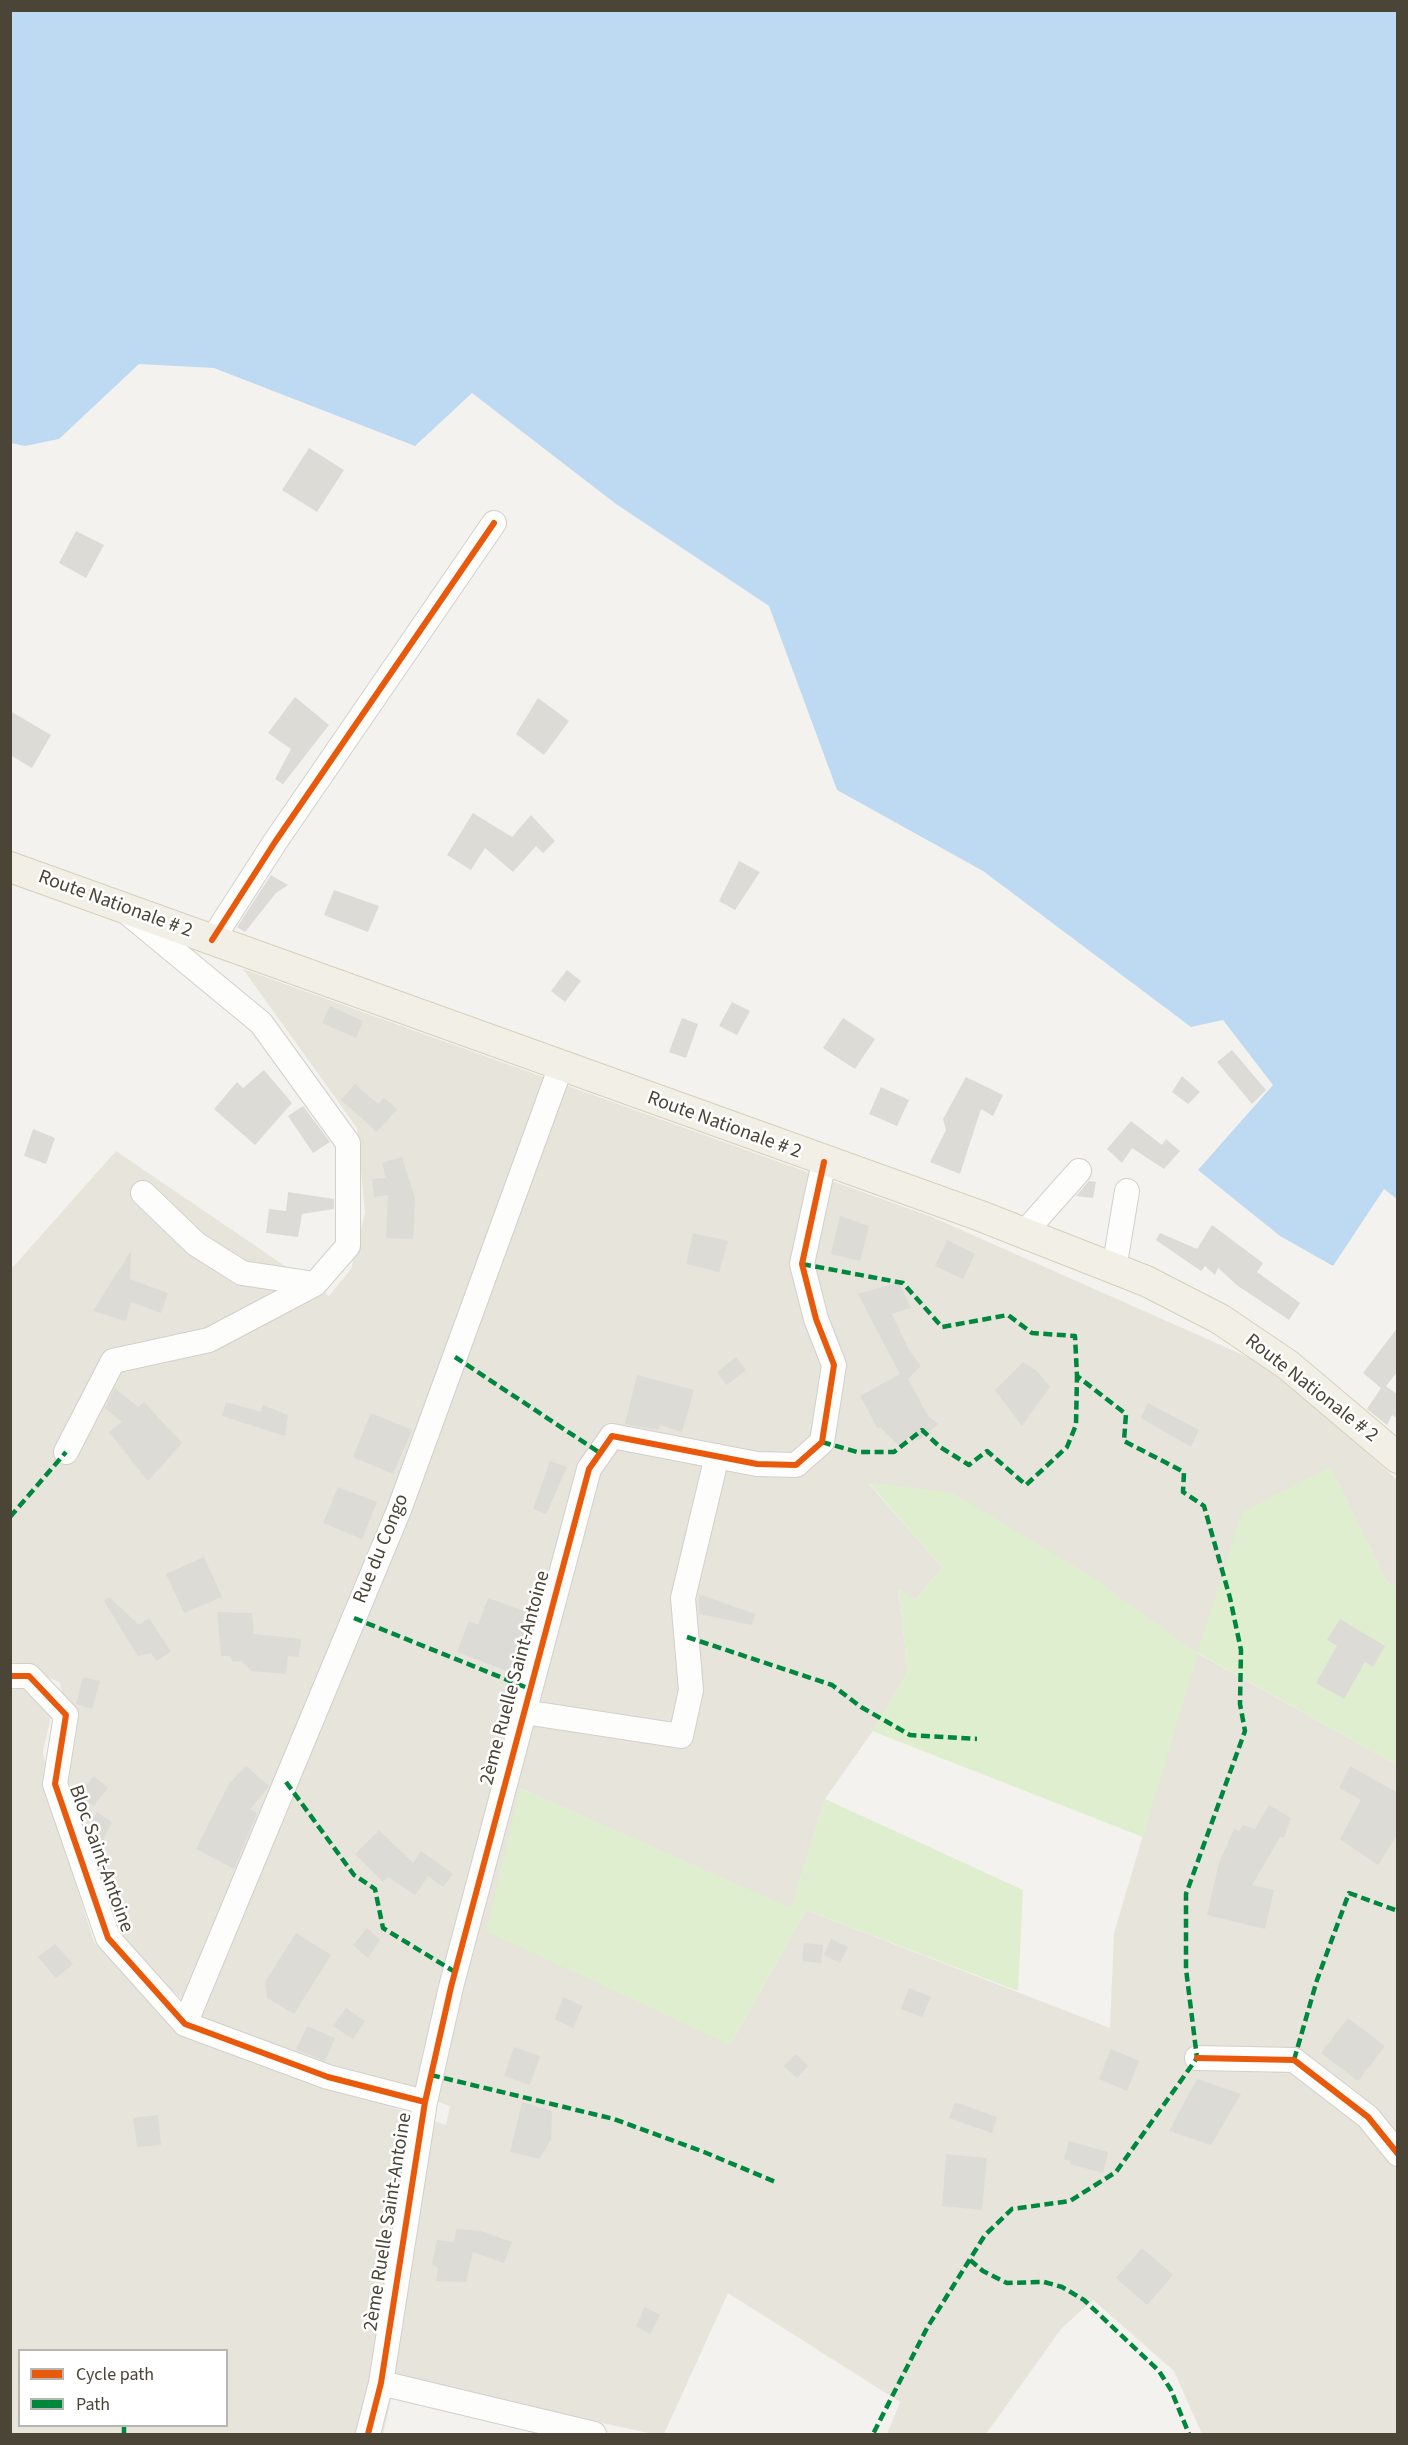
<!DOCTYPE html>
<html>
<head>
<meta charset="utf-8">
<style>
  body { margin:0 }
  #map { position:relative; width:1408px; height:2445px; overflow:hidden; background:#f3f2ee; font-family:"Source Sans 3",sans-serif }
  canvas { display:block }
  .frame { position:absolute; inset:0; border:12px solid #4b4538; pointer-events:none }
  .legend { position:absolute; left:18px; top:2349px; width:210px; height:78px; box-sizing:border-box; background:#fff; border:2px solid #b7b5af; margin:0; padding:8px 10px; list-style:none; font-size:18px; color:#4b4538 }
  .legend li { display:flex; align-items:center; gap:12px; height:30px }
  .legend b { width:30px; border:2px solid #b7b5af }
</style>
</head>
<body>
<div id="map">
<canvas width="1408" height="2445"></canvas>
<div class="frame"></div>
<ul class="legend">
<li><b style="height:8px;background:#e8590c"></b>Cycle path</li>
<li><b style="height:8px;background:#00873e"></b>Path</li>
</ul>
</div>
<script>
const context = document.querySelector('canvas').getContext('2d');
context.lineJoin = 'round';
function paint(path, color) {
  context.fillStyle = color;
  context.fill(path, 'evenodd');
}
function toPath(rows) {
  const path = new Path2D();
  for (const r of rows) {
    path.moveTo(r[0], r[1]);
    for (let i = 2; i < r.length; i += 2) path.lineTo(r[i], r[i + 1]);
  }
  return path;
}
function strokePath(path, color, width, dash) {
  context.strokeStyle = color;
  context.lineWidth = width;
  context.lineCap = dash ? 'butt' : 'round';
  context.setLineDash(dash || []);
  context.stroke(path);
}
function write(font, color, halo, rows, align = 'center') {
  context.font = font + ' "Source Sans 3",sans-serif';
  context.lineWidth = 5;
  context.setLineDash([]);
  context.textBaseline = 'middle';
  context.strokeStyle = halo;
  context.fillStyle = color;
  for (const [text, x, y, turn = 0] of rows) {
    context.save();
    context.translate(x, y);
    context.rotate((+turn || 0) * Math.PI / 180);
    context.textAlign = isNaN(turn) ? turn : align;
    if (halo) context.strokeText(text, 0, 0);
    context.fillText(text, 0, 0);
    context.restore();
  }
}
const residential = toPath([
  [243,969,932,1217,1259,1362,1349,1435,1397,1480,1397,1588,1386,1581,1331,1468,1197,1653,1397,1765,1397,2434,1202,2434,1174,2371,1093,2300,1061,2329,986,2434,887,2434,900,2402,728,2293,664,2434,653,2434,396,2378,383,2434,11,2434,11,1682,19,1683,52,1712,43,1751,56,1821,94,1942,158,2011,245,2058,446,2125,450,2106,212,2026,130,1952,64,1794,75,1737,59,1682,11,1662,10,1267,13,1267,116,1151,329,1296,351,1269,365,1213,357,1128],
  [868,1483,1197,1653,1114,1933,1110,2028,806,1910,730,2045,520,1788,791,1909,825,1799,872,1732,908,1671,898,1589,915,1601,942,1567],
  [20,2350,226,2350,226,2426,20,2426]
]);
const green = toPath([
  [1331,1467,1386,1581,1397,1588,1397,1765,1198,1653,1143,1837,872,1731,908,1671,898,1589,916,1600,942,1567,868,1482,953,1493,1094,1578,1197,1653,1242,1512],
  [520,1788,791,1908,825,1799,1023,1890,1018,1991,806,1910,730,2045,486,1931]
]);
const water = toPath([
  [11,10,1397,11,1397,1199,1384,1189,1333,1266,1280,1236,1198,1170,1273,1085,1223,1020,1191,1027,983,871,837,790,769,606,616,504,472,393,415,446,214,368,139,364,59,439,25,446,11,443]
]);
const building = toPath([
  [309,448,344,470,317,512,282,490],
  [76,531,104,545,86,578,59,563],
  [295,697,329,725,283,784,275,779,291,749,268,733],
  [538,698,569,721,544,755,516,734],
  [10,711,51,735,32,768,10,755],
  [473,813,512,837,531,815,555,841,543,853,536,846,513,872,485,848,471,870,447,855],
  [739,861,760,872,735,910,719,901],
  [271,875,288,885,276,893,245,932,237,927],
  [334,890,379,906,368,932,324,915],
  [567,970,581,981,565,1002,551,991],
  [732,1002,750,1011,737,1035,719,1026],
  [330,1006,363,1021,356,1038,322,1023],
  [682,1018,698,1024,686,1058,669,1052],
  [843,1018,875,1039,855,1069,823,1048],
  [1232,1050,1266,1090,1252,1104,1217,1062],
  [264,1070,292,1103,255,1145,214,1109,237,1082,243,1088],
  [1182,1076,1200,1092,1188,1104,1172,1092],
  [966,1077,1003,1095,993,1116,981,1109,960,1174,930,1162,946,1130,943,1119],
  [355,1084,378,1104,384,1098,397,1109,377,1132,341,1100],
  [881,1087,909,1100,897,1126,869,1114],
  [303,1106,330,1142,313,1153,288,1116],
  [1131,1121,1162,1145,1166,1139,1180,1151,1164,1169,1132,1148,1122,1163,1107,1149],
  [33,1129,55,1138,46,1164,24,1156],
  [402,1157,415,1199,413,1239,386,1238,388,1195,374,1197,372,1179,386,1178,382,1163],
  [1089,1181,1096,1182,1093,1198,1076,1196],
  [288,1192,334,1199,334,1209,302,1214,298,1237,266,1233,269,1209,286,1211],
  [840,1216,869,1226,860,1261,831,1254],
  [1212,1225,1263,1263,1257,1272,1300,1303,1289,1320,1238,1286,1218,1268,1215,1275,1205,1266,1201,1271,1156,1240,1160,1233,1197,1249],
  [693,1233,728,1241,719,1272,686,1264],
  [947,1240,975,1254,963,1279,935,1266],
  [131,1251,130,1279,168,1293,161,1313,131,1302,126,1321,93,1311],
  [899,1282,911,1308,892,1314,909,1350,921,1366,908,1379,928,1416,938,1424,918,1441,912,1434,899,1446,880,1427,878,1429,860,1396,900,1374,858,1294],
  [1398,1327,1398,1371,1386,1386,1398,1395,1398,1419,1392,1415,1387,1425,1367,1409,1381,1388,1363,1373],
  [736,1357,746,1370,727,1385,717,1372],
  [1023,1362,1037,1371,1050,1387,1022,1426,995,1390],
  [637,1375,694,1390,682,1432,660,1425,658,1430,625,1424],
  [115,1388,138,1407,144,1402,182,1443,148,1481,109,1432,122,1422,105,1408],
  [226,1402,261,1412,263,1405,288,1415,285,1436,222,1416],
  [1148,1403,1199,1430,1191,1447,1141,1418],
  [371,1413,412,1430,393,1474,353,1457],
  [550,1461,567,1467,546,1514,533,1509],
  [338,1487,377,1502,362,1539,323,1523],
  [204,1557,222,1597,184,1613,166,1574],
  [699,1594,755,1614,752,1625,699,1614],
  [109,1597,139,1625,149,1618,171,1652,156,1661,151,1653,138,1656,104,1601],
  [488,1598,535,1615,517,1675,457,1652,469,1621,478,1625],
  [217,1612,252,1613,254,1634,301,1639,299,1657,288,1656,286,1674,251,1671,242,1661,233,1662,230,1656,221,1656],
  [1340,1619,1385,1646,1373,1667,1365,1662,1344,1699,1316,1683,1337,1646,1327,1640],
  [83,1677,100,1681,92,1709,76,1704],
  [246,1766,269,1786,250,1809,257,1813,234,1869,196,1849,229,1784],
  [1350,1766,1398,1793,1398,1833,1378,1865,1340,1839,1361,1800,1339,1788],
  [94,1776,108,1788,93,1806,80,1794],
  [1269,1805,1291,1818,1284,1838,1280,1837,1252,1885,1274,1890,1265,1929,1207,1915,1219,1863,1234,1829,1239,1831,1243,1825,1255,1829],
  [97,1812,112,1822,102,1842,87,1831],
  [379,1830,413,1863,421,1851,453,1874,443,1887,428,1876,415,1895,388,1877,383,1882,355,1854],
  [367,1928,380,1940,368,1958,353,1945],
  [296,1933,331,1955,294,2014,267,1998,265,1982],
  [831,1939,848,1947,840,1963,824,1955],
  [804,1943,823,1945,821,1963,802,1961],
  [55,1944,73,1964,56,1978,38,1957],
  [909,1988,931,1997,922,2017,901,2009],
  [563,1997,583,2006,573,2028,555,2019],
  [346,2008,365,2021,353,2039,333,2026],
  [1348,2018,1385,2046,1358,2081,1321,2053],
  [307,2026,335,2038,325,2061,296,2050],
  [514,2047,540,2056,530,2085,504,2076],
  [1111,2049,1139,2061,1127,2091,1099,2079],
  [796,2054,808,2066,797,2078,784,2066],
  [1197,2079,1241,2094,1211,2145,1169,2131],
  [522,2102,552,2111,551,2140,539,2159,510,2152],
  [955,2102,997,2117,992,2133,949,2118],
  [158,2115,161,2145,137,2147,133,2118],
  [1069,2141,1108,2152,1103,2173,1070,2164,1070,2161,1064,2159],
  [946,2154,987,2158,982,2210,942,2206],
  [456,2229,481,2231,512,2242,504,2263,473,2252,466,2282,436,2281,438,2268,432,2264,437,2240,454,2242],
  [1142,2248,1173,2275,1147,2305,1116,2278],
  [645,2307,660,2315,650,2334,636,2326]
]);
const minor = toPath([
  [212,940,275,842,494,523],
  [143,1193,196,1244,242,1273,315,1284],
  [1024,1233,1079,1171],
  [1114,1269,1127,1191],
  [66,1452,113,1361,209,1340,315,1284,348,1246,348,1143,261,1023,129,914],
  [10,1676,29,1676,66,1715,55,1784,108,1938,185,2024,328,2077,425,2102],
  [524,1712,681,1736,691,1690,683,1598,717,1456],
  [185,2024,399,1510,561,1066],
  [1197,2058,1294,2060,1368,2117,1398,2154],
  [381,2383,594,2434],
  [368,2434,381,2383,425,2102,451,1987,589,1469,612,1436,757,1464,796,1465,822,1442,834,1365,816,1319,802,1264,824,1162]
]);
const major = toPath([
  [10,867,978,1215,1146,1281,1220,1319,1288,1365,1398,1458]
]);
const quiet = toPath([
  [802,1264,903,1283,942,1327,1008,1315,1032,1333,1075,1336,1077,1376,1126,1414,1124,1441,1184,1472,1183,1492,1204,1506,1230,1598,1241,1650,1240,1704,1245,1731,1186,1894,1186,1969,1197,2058,1116,2172,1070,2201,1012,2209,985,2235,927,2328,873,2434],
  [455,1357,600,1453],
  [822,1442,857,1452,894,1452,922,1430,940,1447,969,1465,987,1451,1026,1485,1067,1447,1076,1425,1077,1376],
  [10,1517,66,1452],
  [354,1618,530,1689],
  [687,1637,832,1685,861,1707,910,1735,977,1739],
  [286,1782,354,1875,375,1889,383,1928,455,1972],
  [1294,2060,1317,1980,1349,1893,1398,1911],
  [431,2075,614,2119,704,2152,778,2183],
  [970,2260,983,2271,1007,2283,1044,2282,1062,2287,1084,2300,1159,2371,1171,2390,1189,2434],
  [124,2434,124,2426]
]);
const cycleway = toPath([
  [212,940,275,842,494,523],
  [10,1676,29,1676,66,1715,55,1784,108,1938,185,2024,328,2077,425,2102],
  [1197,2058,1294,2060,1368,2117,1398,2154],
  [368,2434,381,2383,425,2102,451,1987,589,1469,612,1436,757,1464,796,1465,822,1442,834,1365,816,1319,802,1264,824,1162]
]);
const streetNames = [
  ["Route Nationale # 2",115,905,20],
  ["Route Nationale # 2",724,1126,20],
  ["Route Nationale # 2",1311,1389,38],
  ["Rue du Congo",382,1549,-68],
  ["2ème Ruelle Saint-Antoine",516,1678,-75],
  ["Bloc Saint-Antoine",100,1859,70],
  ["2ème Ruelle Saint-Antoine",389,2222,-81]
];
paint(residential, '#e7e4db');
paint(green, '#dfeece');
paint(water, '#bedaf2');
paint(building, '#dddbd6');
strokePath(minor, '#d1d0cb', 26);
strokePath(major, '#d6d0bb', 32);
strokePath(minor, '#fdfdfc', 24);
strokePath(major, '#f2efe6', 30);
strokePath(quiet, '#00873e', 4.5, [9, 4.5]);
strokePath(cycleway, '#e8590c', 6);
write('20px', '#4b4538', '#fff', streetNames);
</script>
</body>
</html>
